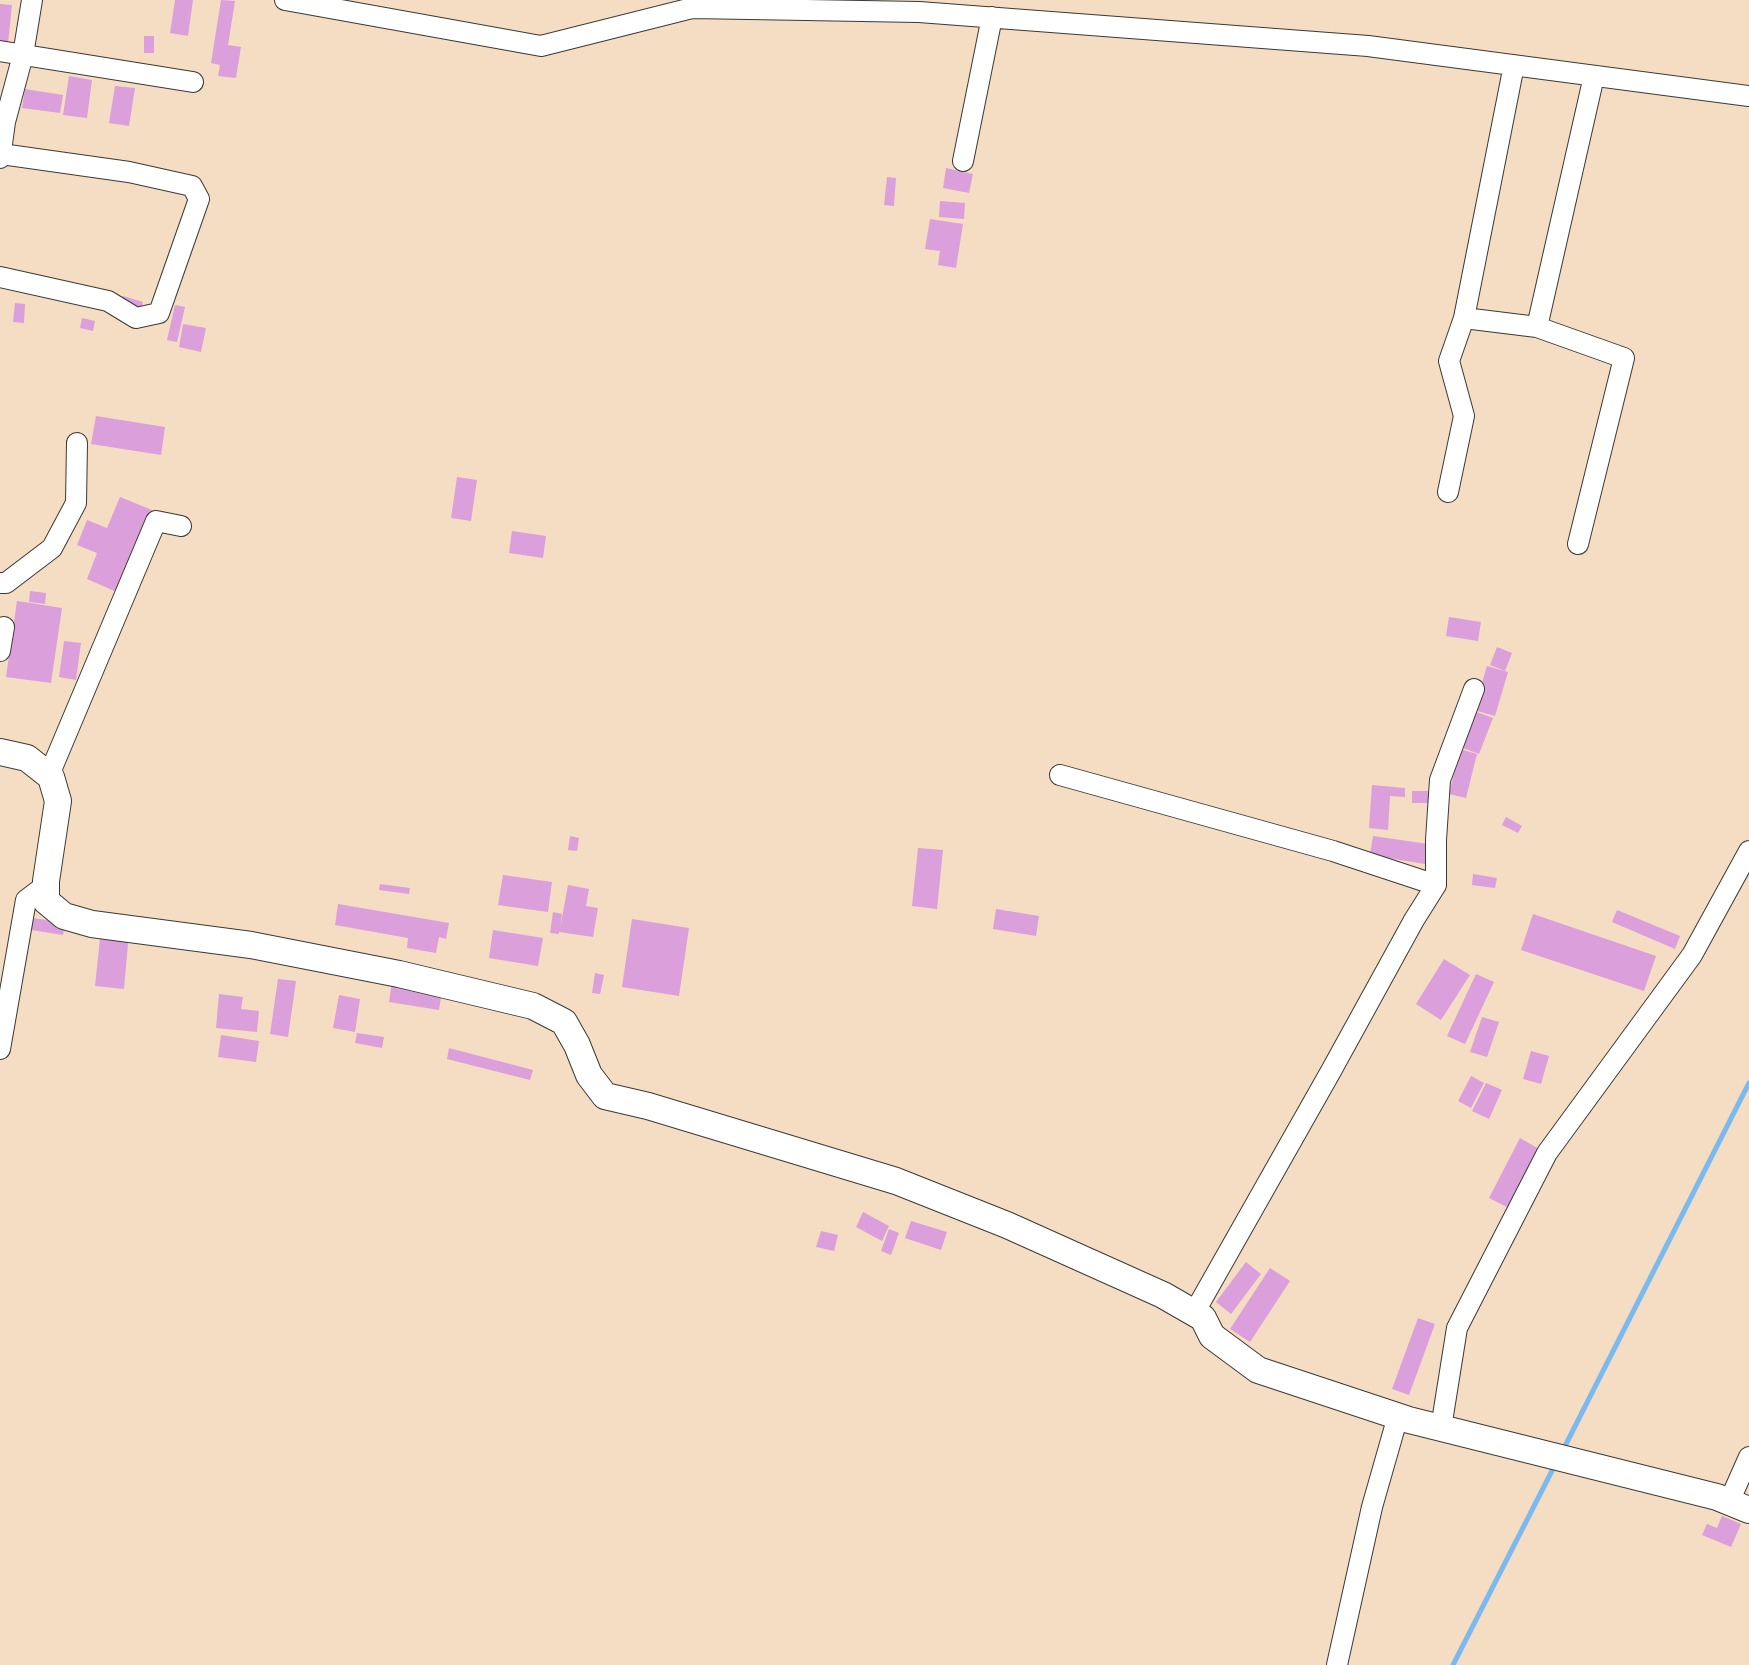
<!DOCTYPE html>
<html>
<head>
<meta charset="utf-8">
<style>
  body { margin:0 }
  canvas { display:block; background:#f4ddc2 }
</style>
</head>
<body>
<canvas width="1749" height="1665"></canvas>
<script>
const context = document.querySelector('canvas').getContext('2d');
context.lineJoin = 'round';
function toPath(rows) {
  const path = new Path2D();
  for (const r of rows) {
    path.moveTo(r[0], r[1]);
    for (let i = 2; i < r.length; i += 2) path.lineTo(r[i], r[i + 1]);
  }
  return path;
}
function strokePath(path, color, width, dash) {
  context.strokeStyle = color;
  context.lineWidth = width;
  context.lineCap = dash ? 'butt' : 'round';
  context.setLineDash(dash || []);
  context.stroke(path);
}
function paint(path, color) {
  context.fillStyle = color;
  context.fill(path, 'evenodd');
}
const stream = toPath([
  [1563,1450,1749,1083],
  [1453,1665,1556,1463]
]);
const building = toPath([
  [175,0,193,0,188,36,170,33],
  [221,0,235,1,228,45,241,47,236,78,218,76,220,65,211,63],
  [0,4,12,5,8,44,0,43],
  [144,36,154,36,154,53,144,53],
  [69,76,92,80,87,118,63,115],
  [115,86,135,88,129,126,109,123],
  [25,89,63,95,60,113,22,108],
  [946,168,973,174,969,193,943,188],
  [887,177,896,178,894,206,884,205],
  [940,201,965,203,964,219,939,217],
  [930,219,963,224,956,268,938,265,940,251,925,249],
  [123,296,143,302,140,313,119,307],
  [15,303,25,304,24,323,13,322],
  [175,305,185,307,177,342,167,340],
  [82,318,95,321,93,331,80,328],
  [183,324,206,328,201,352,179,347],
  [96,416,165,427,161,455,91,444],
  [457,477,477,480,471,521,451,518],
  [120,497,152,510,119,593,87,579,97,553,77,545,87,520,107,528],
  [512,531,546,536,543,558,509,553],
  [30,591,46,593,45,604,29,602],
  [17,601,62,608,51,683,6,677],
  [1449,617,1481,622,1478,641,1446,636],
  [64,641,81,643,76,680,59,677],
  [1497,647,1512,653,1505,671,1490,665],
  [1487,666,1508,672,1495,716,1474,710],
  [1474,711,1493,718,1479,754,1460,747],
  [1460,749,1477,754,1466,798,1449,794],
  [1372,785,1405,788,1405,797,1390,796,1388,830,1369,828],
  [1412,791,1430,791,1430,803,1412,803],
  [1506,817,1522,826,1518,833,1502,825],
  [570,836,579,838,577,851,568,850],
  [1373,836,1428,844,1425,864,1370,855],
  [918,848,943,850,937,909,912,906],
  [1473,874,1497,878,1495,888,1472,885],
  [503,875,552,882,548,912,498,905],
  [380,884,410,888,409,894,379,890],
  [568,885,589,889,586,906,598,908,593,937,559,932,559,934,550,933,553,912,562,914,560,929],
  [338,904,449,923,446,939,439,937,436,953,407,948,408,938,335,925],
  [996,909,1039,916,1036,936,993,929],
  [1617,910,1680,936,1675,949,1612,922],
  [1533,914,1656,956,1644,991,1521,950],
  [33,918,65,923,63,935,31,930],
  [632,919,689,928,679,996,622,987],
  [101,929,129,932,124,989,95,986],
  [493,930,543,938,538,966,489,958],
  [1444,959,1470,975,1441,1020,1416,1004],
  [595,973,604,975,600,994,592,993],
  [1476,974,1494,982,1465,1044,1447,1036],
  [278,979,296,981,288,1037,270,1034],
  [392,982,442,991,439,1010,389,1002],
  [219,994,243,997,241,1009,259,1011,257,1032,216,1028],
  [339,995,360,999,355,1032,333,1028],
  [1482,1017,1499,1022,1487,1057,1470,1052],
  [357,1033,384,1037,382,1048,355,1043],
  [221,1035,259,1041,256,1062,218,1057],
  [449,1048,533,1070,530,1080,447,1059],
  [1531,1051,1549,1056,1541,1084,1523,1079],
  [1471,1076,1484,1083,1471,1108,1458,1101],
  [1486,1083,1502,1090,1489,1119,1472,1111],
  [1520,1138,1539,1149,1509,1208,1489,1198],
  [863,1212,889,1226,882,1241,856,1227],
  [911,1221,947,1232,941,1250,905,1238],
  [889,1229,899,1233,891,1255,881,1251],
  [821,1231,838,1235,834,1251,816,1247],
  [1246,1262,1261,1274,1231,1314,1216,1302],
  [1270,1268,1290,1281,1250,1342,1230,1329],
  [1418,1318,1435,1324,1409,1395,1392,1389],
  [1722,1516,1741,1524,1731,1547,1702,1535,1707,1524,1717,1528]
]);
const minor = toPath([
  [285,0,541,46,692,8,919,12,1368,46,1749,96],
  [0,51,193,82],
  [0,158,5,122,23,55,32,0],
  [963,161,992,17],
  [0,277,108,301,136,318,159,313,199,199,192,186,129,172,1,154],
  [1464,318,1537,327,1624,358,1578,544],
  [1537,327,1594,76],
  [1448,492,1464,416,1449,361,1464,318,1514,65],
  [0,583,6,583,52,548,76,503,77,443],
  [0,651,4,627],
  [49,775,156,521,181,526],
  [1060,775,1333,851,1436,885],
  [0,1049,26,900,46,885],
  [1194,1313,1331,1071,1414,920,1436,885,1436,840,1440,780,1474,689],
  [1441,1428,1457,1328,1547,1153,1692,955,1749,851],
  [1729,1502,1749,1457],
  [1337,1665,1372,1507,1398,1416]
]);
const tertiary = toPath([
  [0,752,27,758,51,777,58,801,46,881,46,901,64,916,92,924,251,945,399,974,533,1006,564,1022,577,1045,589,1075,605,1096,648,1106,896,1181,1007,1225,1163,1295,1203,1318,1212,1336,1258,1370,1409,1420,1717,1497,1749,1510]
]);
strokePath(stream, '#7bbaef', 5);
paint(building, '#db9fdb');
strokePath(minor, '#3c3935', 22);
strokePath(tertiary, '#3c3935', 28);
strokePath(minor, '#fff', 20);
strokePath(tertiary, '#fff', 26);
</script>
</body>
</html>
